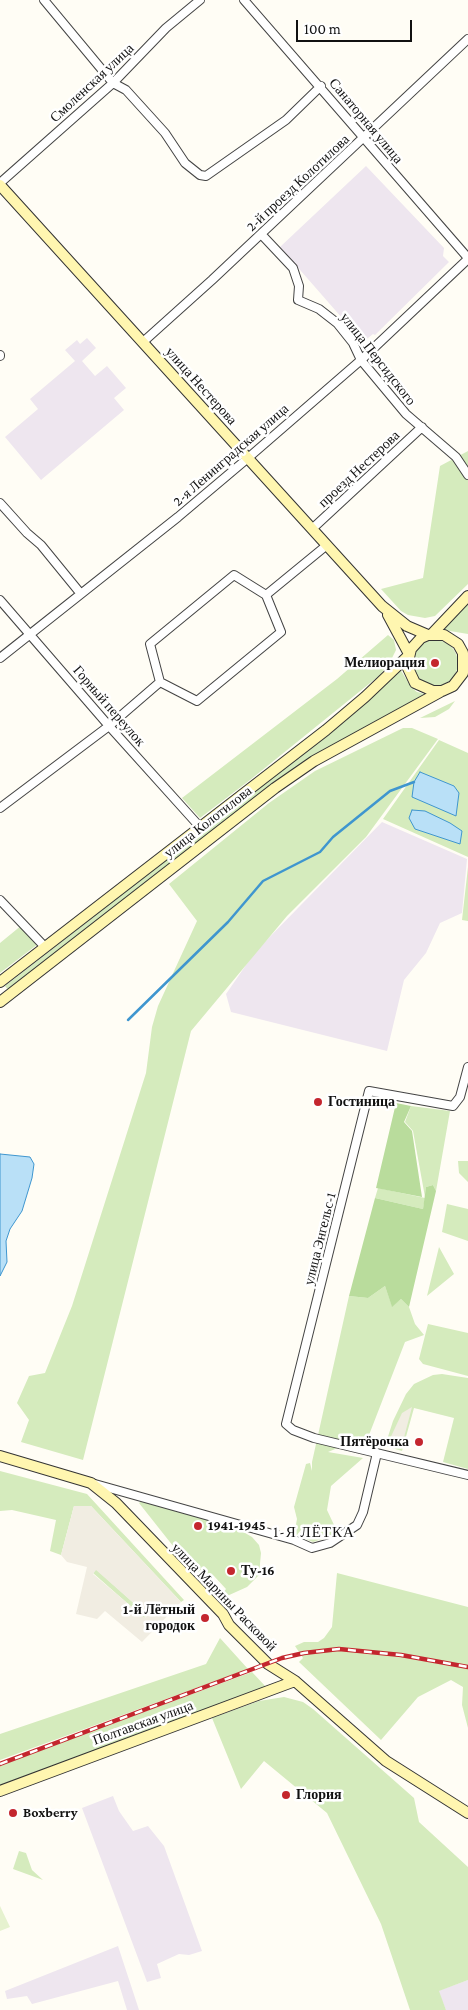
<!DOCTYPE html>
<html>
<head>
<meta charset="utf-8">
<style>
  body { margin:0 }
  #map { position:relative; width:468px; height:2010px; overflow:hidden; background:#fffdf5; font-family:"Crimson Pro",serif }
  canvas { display:block }
  .scale { position:absolute; left:296px; top:20px; width:116px; height:22px; box-sizing:border-box; border:2px solid #111; border-top:0; padding-left:6px; font-size:15px; line-height:18px; white-space:nowrap; color:#111; -webkit-text-stroke:4px #fff; paint-order:stroke }
</style>
</head>
<body>
<div id="map">
<canvas width="468" height="2010"></canvas>
<div class="scale">100 m</div>
</div>
<script>
const context = document.querySelector('canvas').getContext('2d');
context.lineJoin = 'round';
function paint(path, color) {
  context.fillStyle = color;
  context.fill(path, 'evenodd');
}
function toPath(rows) {
  const path = new Path2D();
  for (const r of rows) {
    if (r.length === 3) {
      path.moveTo(r[0] + r[2], r[1]);
      path.arc(r[0], r[1], r[2], 0, 2 * Math.PI);
      continue;
    }
    path.moveTo(r[0], r[1]);
    for (let i = 2; i < r.length; i += 2) path.lineTo(r[i], r[i + 1]);
  }
  return path;
}
function strokePath(path, color, width, dash) {
  context.strokeStyle = color;
  context.lineWidth = width;
  context.lineCap = dash ? 'butt' : 'round';
  context.setLineDash(dash || []);
  context.stroke(path);
}
function write(font, color, halo, rows, align = 'center') {
  context.font = font + ' "Crimson Pro",serif';
  context.lineWidth = 5;
  context.setLineDash([]);
  context.textBaseline = 'middle';
  context.strokeStyle = halo;
  context.fillStyle = color;
  for (const [text, x, y, turn = 0] of rows) {
    context.save();
    context.translate(x, y);
    context.rotate((+turn || 0) * Math.PI / 180);
    context.textAlign = isNaN(turn) ? turn : align;
    if (halo) context.strokeText(text, 0, 0);
    context.fillText(text, 0, 0);
    context.restore();
  }
}
const industrial = toPath([
  [366,166,444,248,443,256,449,262,375,335,373,334,363,342,280,247],
  [87,338,96,348,82,361,95,376,107,366,126,388,114,398,124,410,41,480,5,437,38,409,30,399,75,361,65,350,77,340,80,344],
  [382,822,467,859,462,913,440,923,426,953,404,980,387,1051,231,1012,226,994,255,952],
  [113,1796,119,1811,133,1831,148,1826,164,1846,202,1951,189,1955,179,1954,157,1964,161,1978,147,1982,82,1808],
  [118,1946,139,2010,127,2010,118,1981,32,2004,27,1996,7,1999,5,1991],
  [468,1980,468,2010,446,2010,438,1991]
]);
const green = toPath([
  [468,451,468,584,435,616,425,618,408,615,401,611,381,589,423,578,440,466],
  [468,602,468,634,438,629],
  [388,635,394,640,396,650,390,662,380,675,250,780,200,818,182,798,337,679],
  [435,663,23],
  [400,669,411,687,417,692,425,694,309,758,9,991,5,986,281,770,376,694],
  [455,701,449,709,435,717,420,718],
  [403,728,412,728,438,739,366,837,287,916,191,1031,83,1460,21,1442,29,1420,17,1403,29,1376,45,1373,72,1306,146,1073,152,1027,158,1006,197,921,169,884,269,803,315,771],
  [439,740,468,753,468,857,383,819],
  [468,867,468,921,462,920],
  [22,925,38,944,0,973,0,943],
  [411,1106,450,1111,436,1191,433,1185,426,1187,425,1197,413,1131,405,1122],
  [458,1161,468,1161,468,1182,459,1173],
  [378,1188,425,1198,423,1209,375,1198],
  [447,1204,468,1209,468,1241,442,1232],
  [439,1247,454,1274,427,1296],
  [385,1286,392,1306,401,1299,409,1307,415,1324,424,1335,405,1342,369,1435,328,1452,363,1458,331,1486,327,1510,335,1527,334,1535,313,1542,298,1536,304,1528,303,1523,303,1527,297,1535,294,1535,297,1519,294,1507,306,1464,310,1463,312,1471,312,1462,349,1296,368,1298],
  [428,1324,468,1333,468,1376,423,1364,419,1359],
  [442,1374,468,1378,468,1469,443,1462,454,1418,414,1408,402,1451,385,1446,393,1421,406,1394,414,1384,433,1375],
  [0,1471,87,1494,184,1600,181,1602,91,1506,74,1506,61,1555,50,1551,56,1520,12,1510,0,1511],
  [143,1500,233,1526,252,1537,259,1545,261,1553,259,1575,247,1587,227,1596,223,1593,226,1589,214,1576,207,1582,177,1551,139,1503],
  [96,1569,147,1615,144,1618,93,1573],
  [337,1573,468,1607,468,1728,462,1705,463,1687,451,1680,418,1697,381,1740,299,1662,303,1658,295,1646,304,1642,318,1642,324,1638,332,1627],
  [220,1638,248,1669,0,1760,0,1734,206,1664],
  [252,1672,266,1687,0,1786,0,1765],
  [284,1697,303,1702,313,1709,414,1798,419,1822,468,1867,468,1980,439,1991,446,2010,410,2010,381,1924,327,1813,264,1761,241,1789,212,1718,259,1701],
  [19,1851,26,1853,32,1870,43,1880,13,1869]
]);
const forest = toPath([
  [396,1103,411,1106,404,1122,412,1131,422,1197,376,1188],
  [433,1185,436,1191,409,1307,401,1299,392,1307,385,1286,368,1298,349,1296,375,1198,423,1209,426,1187]
]);
const pitch = toPath([
  [0,1906,10,1927,0,1931]
]);
const plaza = toPath([
  [412,1407,401,1449,387,1445,402,1413],
  [74,1506,91,1506,181,1602,142,1642,105,1611,97,1619,76,1614,87,1567,67,1562,61,1555],
  [96,1570,147,1615,145,1618,93,1574]
]);
const water = toPath([
  [420,772,454,786,459,793,456,816,412,797,414,782,420,772],
  [412,810,425,811,450,823,462,831,460,844,415,829,409,818,412,810],
  [0,1154,30,1157,34,1164,32,1178,22,1211,10,1229,6,1241,7,1262,0,1276,0,1154]
]);
const stream = toPath([
  [128,1020,228,922,263,881,320,852,333,837,390,791,414,782]
]);
const street = toPath([
  [44,0,113,83,126,90,165,133,185,163,200,175,206,176,286,120,321,86],
  [244,0,468,258],
  [0,183,113,83,166,28,200,0],
  [261,234,293,268,299,286,298,300,319,309,337,323,353,343,361,360,406,414,456,457,468,475],
  [143,342,212,280,468,39],
  [0,355,0,356],
  [0,503,27,533,41,545,81,594],
  [312,529,422,427],
  [0,600,109,726,200,827],
  [0,658,178,517,248,458,361,360,468,259],
  [160,682,197,701,281,632,266,595],
  [0,808,109,726,160,682,150,644,234,575,266,595,327,545],
  [0,900,45,947],
  [468,1067,460,1097,453,1106,369,1091,286,1424,293,1430,314,1438,468,1475],
  [95,1484,294,1540,312,1548,330,1543,357,1525,363,1512,377,1453]
]);
const secondary = toPath([
  [0,185,382,606,407,626,428,635,444,635,458,644,463,653,463,673,453,686,442,691,433,691,415,683,407,666,411,649,421,638,428,635],
  [388,615,409,654],
  [431,635,468,596],
  [0,982,326,730,365,697,408,656],
  [0,1002,275,788,314,761,440,692],
  [0,1456,91,1483,116,1503,223,1614,229,1625,268,1664,295,1681,386,1761,468,1813],
  [0,1791,295,1681]
]);
const rail = toPath([
  [0,1764,282,1658,304,1653,339,1649,401,1655,468,1667]
]);
const markers = [
  [435,663,5,"#c4262e"],
  [318,1102,5,"#c4262e"],
  [419,1442,5,"#c4262e"],
  [198,1526,5,"#c4262e"],
  [231,1571,5,"#c4262e"],
  [205,1618,5,"#c4262e"],
  [286,1795,5,"#c4262e"],
  [13,1813,5,"#c4262e"]
];
const streetNames = [
  ["Смоленская улица",92,83,-43],
  ["Санаторная улица",366,121,50],
  ["2-й проезд Колотилова",298,183,-43],
  ["улица Персидского",378,359,52],
  ["улица Нестерова",201,386,48],
  ["2-я Ленинградская улица",231,455,-41],
  ["проезд Нестерова",359,469,-43],
  ["Горный переулок",109,706,49],
  ["улица Колотилова",208,822,-38],
  ["улица Энгельс-1",320,1239,-76],
  ["улица Марины Расковой",224,1597,46],
  ["Полтавская улица",143,1723,-20]
];
const poiNames = [
  ["Мелиорация",425,663,"right"],
  ["Гостиница",328,1102],
  ["Пятёрочка",409,1442,"right"],
  ["1941-1945",208,1526],
  ["Ту-16",241,1571],
  ["1-й Лётный",195,1610,"right"],
  ["городок",195,1626,"right"],
  ["Глория",296,1795],
  ["Boxberry",23,1813]
];
const neighbourhoodNames = [
  ["1-Я ЛЁТКА",314,1532]
];
paint(industrial, '#eee6ef');
paint(green, '#d5ebbd');
paint(forest, '#b9dc9c');
paint(pitch, '#e6f2cf');
paint(plaza, '#f1ede2');
paint(water, '#b9e0f7');
strokePath(water, '#3f96cf', 1);
strokePath(stream, '#3f96cf', 2.5);
strokePath(street, '#444', 10);
strokePath(secondary, '#333', 12);
strokePath(street, '#fff', 8);
strokePath(secondary, '#fff6b0', 10);
strokePath(rail, '#c4262e', 4.5);
strokePath(rail, '#fff', 2.5, [8]);
for (const [x, y, r, color] of markers) {
  const dot = new Path2D();
  dot.arc(x, y, r, 0, 2 * Math.PI);
  context.fillStyle = color;
  context.fill(dot);
  strokePath(dot, '#fff', 2);
}
write('14px', '#111', '#fff', streetNames);
write('bold 14px', '#111', '#fff', poiNames, 'left');
context.letterSpacing = '1px';
write('15px', '#111', '#fff', neighbourhoodNames);
context.letterSpacing = '0px';
</script>
</body>
</html>
